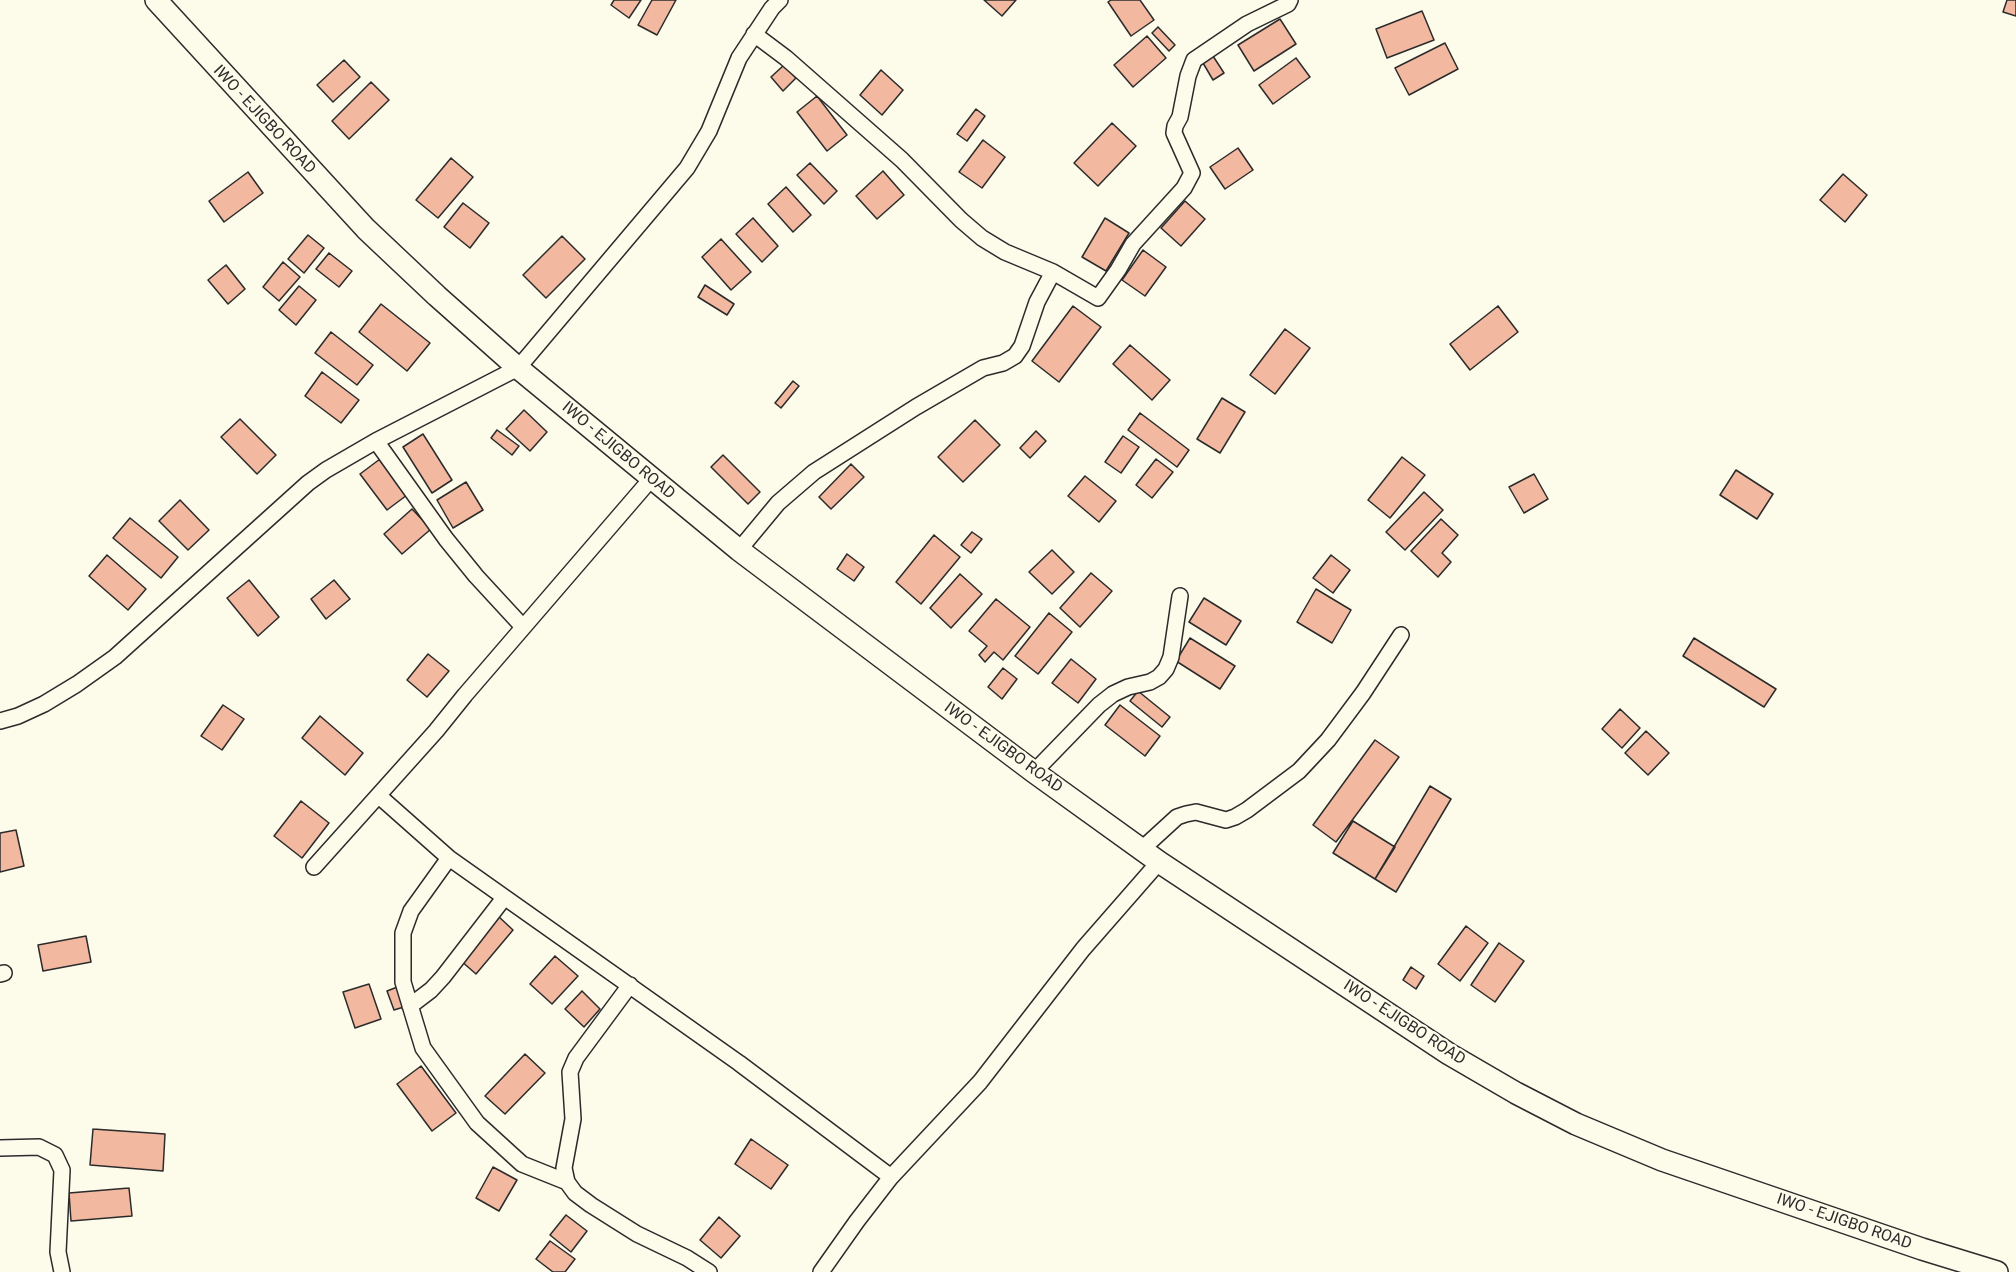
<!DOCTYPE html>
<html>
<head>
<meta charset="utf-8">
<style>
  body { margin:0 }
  canvas { display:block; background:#fdfbea }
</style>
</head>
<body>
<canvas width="2016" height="1272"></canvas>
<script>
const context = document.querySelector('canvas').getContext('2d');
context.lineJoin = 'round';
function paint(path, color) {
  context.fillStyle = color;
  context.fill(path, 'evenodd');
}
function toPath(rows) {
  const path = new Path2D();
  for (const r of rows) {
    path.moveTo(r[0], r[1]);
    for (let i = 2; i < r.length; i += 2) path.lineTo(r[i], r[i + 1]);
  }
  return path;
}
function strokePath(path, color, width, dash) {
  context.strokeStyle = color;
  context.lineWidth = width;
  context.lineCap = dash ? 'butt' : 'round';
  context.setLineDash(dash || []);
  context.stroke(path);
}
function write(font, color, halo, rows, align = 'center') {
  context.font = font + ' Roboto,sans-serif';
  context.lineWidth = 4.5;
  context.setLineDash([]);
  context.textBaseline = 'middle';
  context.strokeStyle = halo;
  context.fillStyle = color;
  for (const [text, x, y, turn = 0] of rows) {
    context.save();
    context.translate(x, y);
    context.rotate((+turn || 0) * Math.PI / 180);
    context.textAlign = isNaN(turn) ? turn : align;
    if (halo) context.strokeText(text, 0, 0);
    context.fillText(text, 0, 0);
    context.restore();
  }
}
const building = toPath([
  [614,0,641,0,629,18,611,5,614,0],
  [652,0,676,0,657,35,638,25,652,0],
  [984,0,1016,0,1002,16,984,0],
  [1111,0,1140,0,1154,20,1131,36,1108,2,1111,0],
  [2007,0,2016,0,2016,16,2003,12,2007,0],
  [1422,11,1434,40,1387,58,1376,29,1422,11],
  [1280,19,1296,44,1254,71,1238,45,1280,19],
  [1158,27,1175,45,1169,51,1152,33,1158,27],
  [1147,36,1166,58,1133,87,1114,65,1147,36],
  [1445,43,1458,69,1409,95,1395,68,1445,43],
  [1213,56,1224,73,1213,80,1203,63,1213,56],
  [1296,58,1310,77,1273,104,1259,85,1296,58],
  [344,60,360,77,333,102,317,85,344,60],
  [784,65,796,78,783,91,771,77,784,65],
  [881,70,903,90,882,115,860,95,881,70],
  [371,82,389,100,349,139,332,121,371,82],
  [817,96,847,135,827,151,797,112,817,96],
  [976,109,985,116,967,141,957,134,976,109],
  [1112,123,1136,146,1098,186,1074,163,1112,123],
  [983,140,1005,157,982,188,959,172,983,140],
  [1238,148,1253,170,1225,189,1210,167,1238,148],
  [451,158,473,177,438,218,416,200,451,158],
  [810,163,837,191,824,204,797,175,810,163],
  [883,171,904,195,877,219,856,196,883,171],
  [248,172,263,193,224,222,209,201,248,172],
  [1843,174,1867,195,1845,222,1820,200,1843,174],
  [786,187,811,215,793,232,768,204,786,187],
  [1185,201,1205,219,1181,246,1161,228,1185,201],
  [463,203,489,223,470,248,444,227,463,203],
  [753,218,778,246,762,262,736,234,753,218],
  [1105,218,1129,233,1106,271,1082,257,1105,218],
  [308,235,324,248,304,273,288,259,308,235],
  [562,236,585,259,546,298,523,275,562,236],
  [721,239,751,272,731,290,702,257,721,239],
  [1143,250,1166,267,1145,296,1122,280,1143,250],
  [329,253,352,271,339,287,316,269,329,253],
  [283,262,300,277,279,301,263,287,283,262],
  [226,265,245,289,228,304,208,280,226,265],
  [705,285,734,304,727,315,698,297,705,285],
  [299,286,316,300,296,325,279,310,299,286],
  [381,304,430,343,407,371,359,332,381,304],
  [1073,306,1101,327,1059,382,1032,361,1073,306],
  [1498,306,1518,332,1470,370,1450,344,1498,306],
  [1285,329,1310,348,1275,394,1250,375,1285,329],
  [331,332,373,365,357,385,315,353,331,332],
  [1130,345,1170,380,1152,400,1113,364,1130,345],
  [322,372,359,400,341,423,305,396,322,372],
  [793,381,799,386,781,408,775,403,793,381],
  [1222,398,1245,412,1220,453,1197,439,1222,398],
  [524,410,547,432,530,451,506,429,524,410],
  [1140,413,1189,450,1177,467,1128,430,1140,413],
  [240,419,276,455,257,474,221,437,240,419],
  [975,420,1000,445,963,482,938,457,975,420],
  [497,430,519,446,512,455,491,438,497,430],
  [1036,431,1046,441,1030,458,1020,448,1036,431],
  [423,434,452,480,432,493,403,447,423,434],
  [1123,436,1139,447,1121,473,1105,462,1123,436],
  [723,455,760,492,748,504,711,467,723,455],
  [1402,457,1425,475,1390,518,1368,500,1402,457],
  [380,459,407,495,387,510,360,474,380,459],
  [1156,459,1173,472,1152,498,1136,485,1156,459],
  [851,464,864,477,831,509,819,497,851,464],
  [1736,470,1773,494,1757,519,1720,495,1736,470],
  [1534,474,1548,499,1524,513,1509,487,1534,474],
  [1085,476,1116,501,1099,522,1068,496,1085,476],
  [466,482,483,510,453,528,437,500,466,482],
  [1424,492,1443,510,1405,550,1386,532,1424,492],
  [180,500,209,530,188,550,159,521,180,500],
  [412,509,431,529,402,554,384,534,412,509],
  [130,518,178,557,161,578,113,538,130,518],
  [1441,519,1458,535,1442,553,1451,562,1438,577,1411,551,1441,519],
  [972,532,982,539,971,553,961,545,972,532],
  [934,535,960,557,921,604,896,582,934,535],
  [1052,550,1074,572,1052,594,1029,572,1052,550],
  [847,554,864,567,854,581,837,569,847,554],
  [107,555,146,589,128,610,89,576,107,555],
  [1331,555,1350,570,1333,593,1313,578,1331,555],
  [1091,573,1112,591,1080,627,1060,608,1091,573],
  [960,574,982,594,951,628,930,608,960,574],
  [249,580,279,617,258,636,227,598,249,580],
  [334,580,350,599,326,619,311,599,334,580],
  [1316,589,1351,610,1332,643,1297,622,1316,589],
  [1204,598,1241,621,1226,645,1189,622,1204,598],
  [996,599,1030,627,1003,660,994,652,985,662,979,655,987,646,969,631,996,599],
  [1049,613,1072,632,1038,674,1015,656,1049,613],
  [1190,638,1235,666,1220,689,1176,661,1190,638],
  [1694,638,1776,689,1764,707,1683,656,1694,638],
  [428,654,449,671,427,697,407,680,428,654],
  [1071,659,1096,679,1078,703,1052,683,1071,659],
  [1003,668,1017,679,1002,699,988,687,1003,668],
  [1138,691,1170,717,1162,727,1130,701,1138,691],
  [223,705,244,719,222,750,201,736,223,705],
  [1120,705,1160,736,1145,756,1105,725,1120,705],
  [1620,709,1640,728,1622,748,1602,729,1620,709],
  [320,716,363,753,345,775,302,738,320,716],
  [1646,731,1669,753,1648,775,1625,753,1646,731],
  [1375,740,1399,757,1336,842,1313,825,1375,740],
  [1430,786,1451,799,1396,892,1375,879,1430,786],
  [301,801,329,823,302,858,274,836,301,801],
  [1353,821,1395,847,1375,879,1333,853,1353,821],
  [16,830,24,866,0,872,0,833,16,830],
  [498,916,513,930,476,974,460,960,498,916],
  [1466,926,1488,943,1460,981,1438,964,1466,926],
  [86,936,91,962,43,971,38,945,86,936],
  [1499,943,1524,961,1495,1002,1471,985,1499,943],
  [555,956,578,976,552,1004,530,984,555,956],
  [1411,967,1424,976,1416,989,1403,980,1411,967],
  [369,984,381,1019,355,1028,343,992,369,984],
  [400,986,407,1006,394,1010,387,991,400,986],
  [582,991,600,1009,584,1027,565,1009,582,991],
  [525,1054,545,1073,505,1114,485,1096,525,1054],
  [421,1066,456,1113,432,1131,397,1084,421,1066],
  [93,1129,165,1134,163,1171,90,1165,93,1129],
  [751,1139,788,1165,771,1189,735,1164,751,1139],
  [493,1167,517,1180,499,1211,476,1198,493,1167],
  [129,1188,132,1216,71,1221,69,1193,129,1188],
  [566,1215,587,1231,571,1252,550,1235,566,1215],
  [719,1217,740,1236,721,1258,700,1240,719,1217],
  [550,1241,575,1259,565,1272,553,1272,536,1259,550,1241]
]);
const street = toPath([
  [754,34,786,58,902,160,961,220,982,238,1005,252,1053,272,1098,298,1118,270,1133,244,1184,188,1192,173,1174,133,1175,126,1180,117,1188,76,1194,60,1247,24,1288,4,1290,0],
  [376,441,446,539,476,576,523,627],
  [739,550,778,503,814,472,916,407,983,368,1003,363,1015,356,1022,346,1037,302,1053,272],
  [0,721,18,716,44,704,77,684,115,657,308,483,326,470,376,441,518,368,687,168,709,131,739,58,772,8,780,0],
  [1034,772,1099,705,1113,694,1128,687,1150,682,1159,677,1166,669,1171,657,1180,596],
  [379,796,449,858,739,1063,891,1177],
  [1142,849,1177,817,1186,814,1196,812,1226,820,1235,817,1247,810,1299,771,1328,740,1363,693,1401,635],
  [449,858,411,911,403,933,403,982,423,1048,477,1123,522,1164,567,1182],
  [314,867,436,731,465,695,651,479],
  [0,974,4,973],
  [630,985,576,1058,570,1072,573,1119,564,1168,567,1182,575,1193,591,1205,637,1234,687,1258,709,1272],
  [410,1006,431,990,443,977,504,898],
  [0,1148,39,1147,55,1155,62,1170,58,1252,62,1272],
  [821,1272,857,1221,891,1177,980,1082,1083,949,1159,862]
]);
const secondary = toPath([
  [156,0,366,229,437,296,518,368,739,550,1034,772,1159,862,1449,1054,1516,1093,1576,1124,1662,1160,1922,1249,1997,1272]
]);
const streetNames = [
  ["IWO - EJIGBO ROAD",264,120,47],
  ["IWO - EJIGBO ROAD",618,451,40],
  ["IWO - EJIGBO ROAD",1003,748,36],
  ["IWO - EJIGBO ROAD",1404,1023,33],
  ["IWO - EJIGBO ROAD",1844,1222,19]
];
paint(building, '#f2b8a0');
strokePath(building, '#2b2b2b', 1.5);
strokePath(street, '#2b2b2b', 18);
strokePath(secondary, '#2b2b2b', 24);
strokePath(street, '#fdfbea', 15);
strokePath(secondary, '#fdfbea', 21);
write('16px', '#2b2b2b', '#fdfbea', streetNames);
</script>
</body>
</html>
